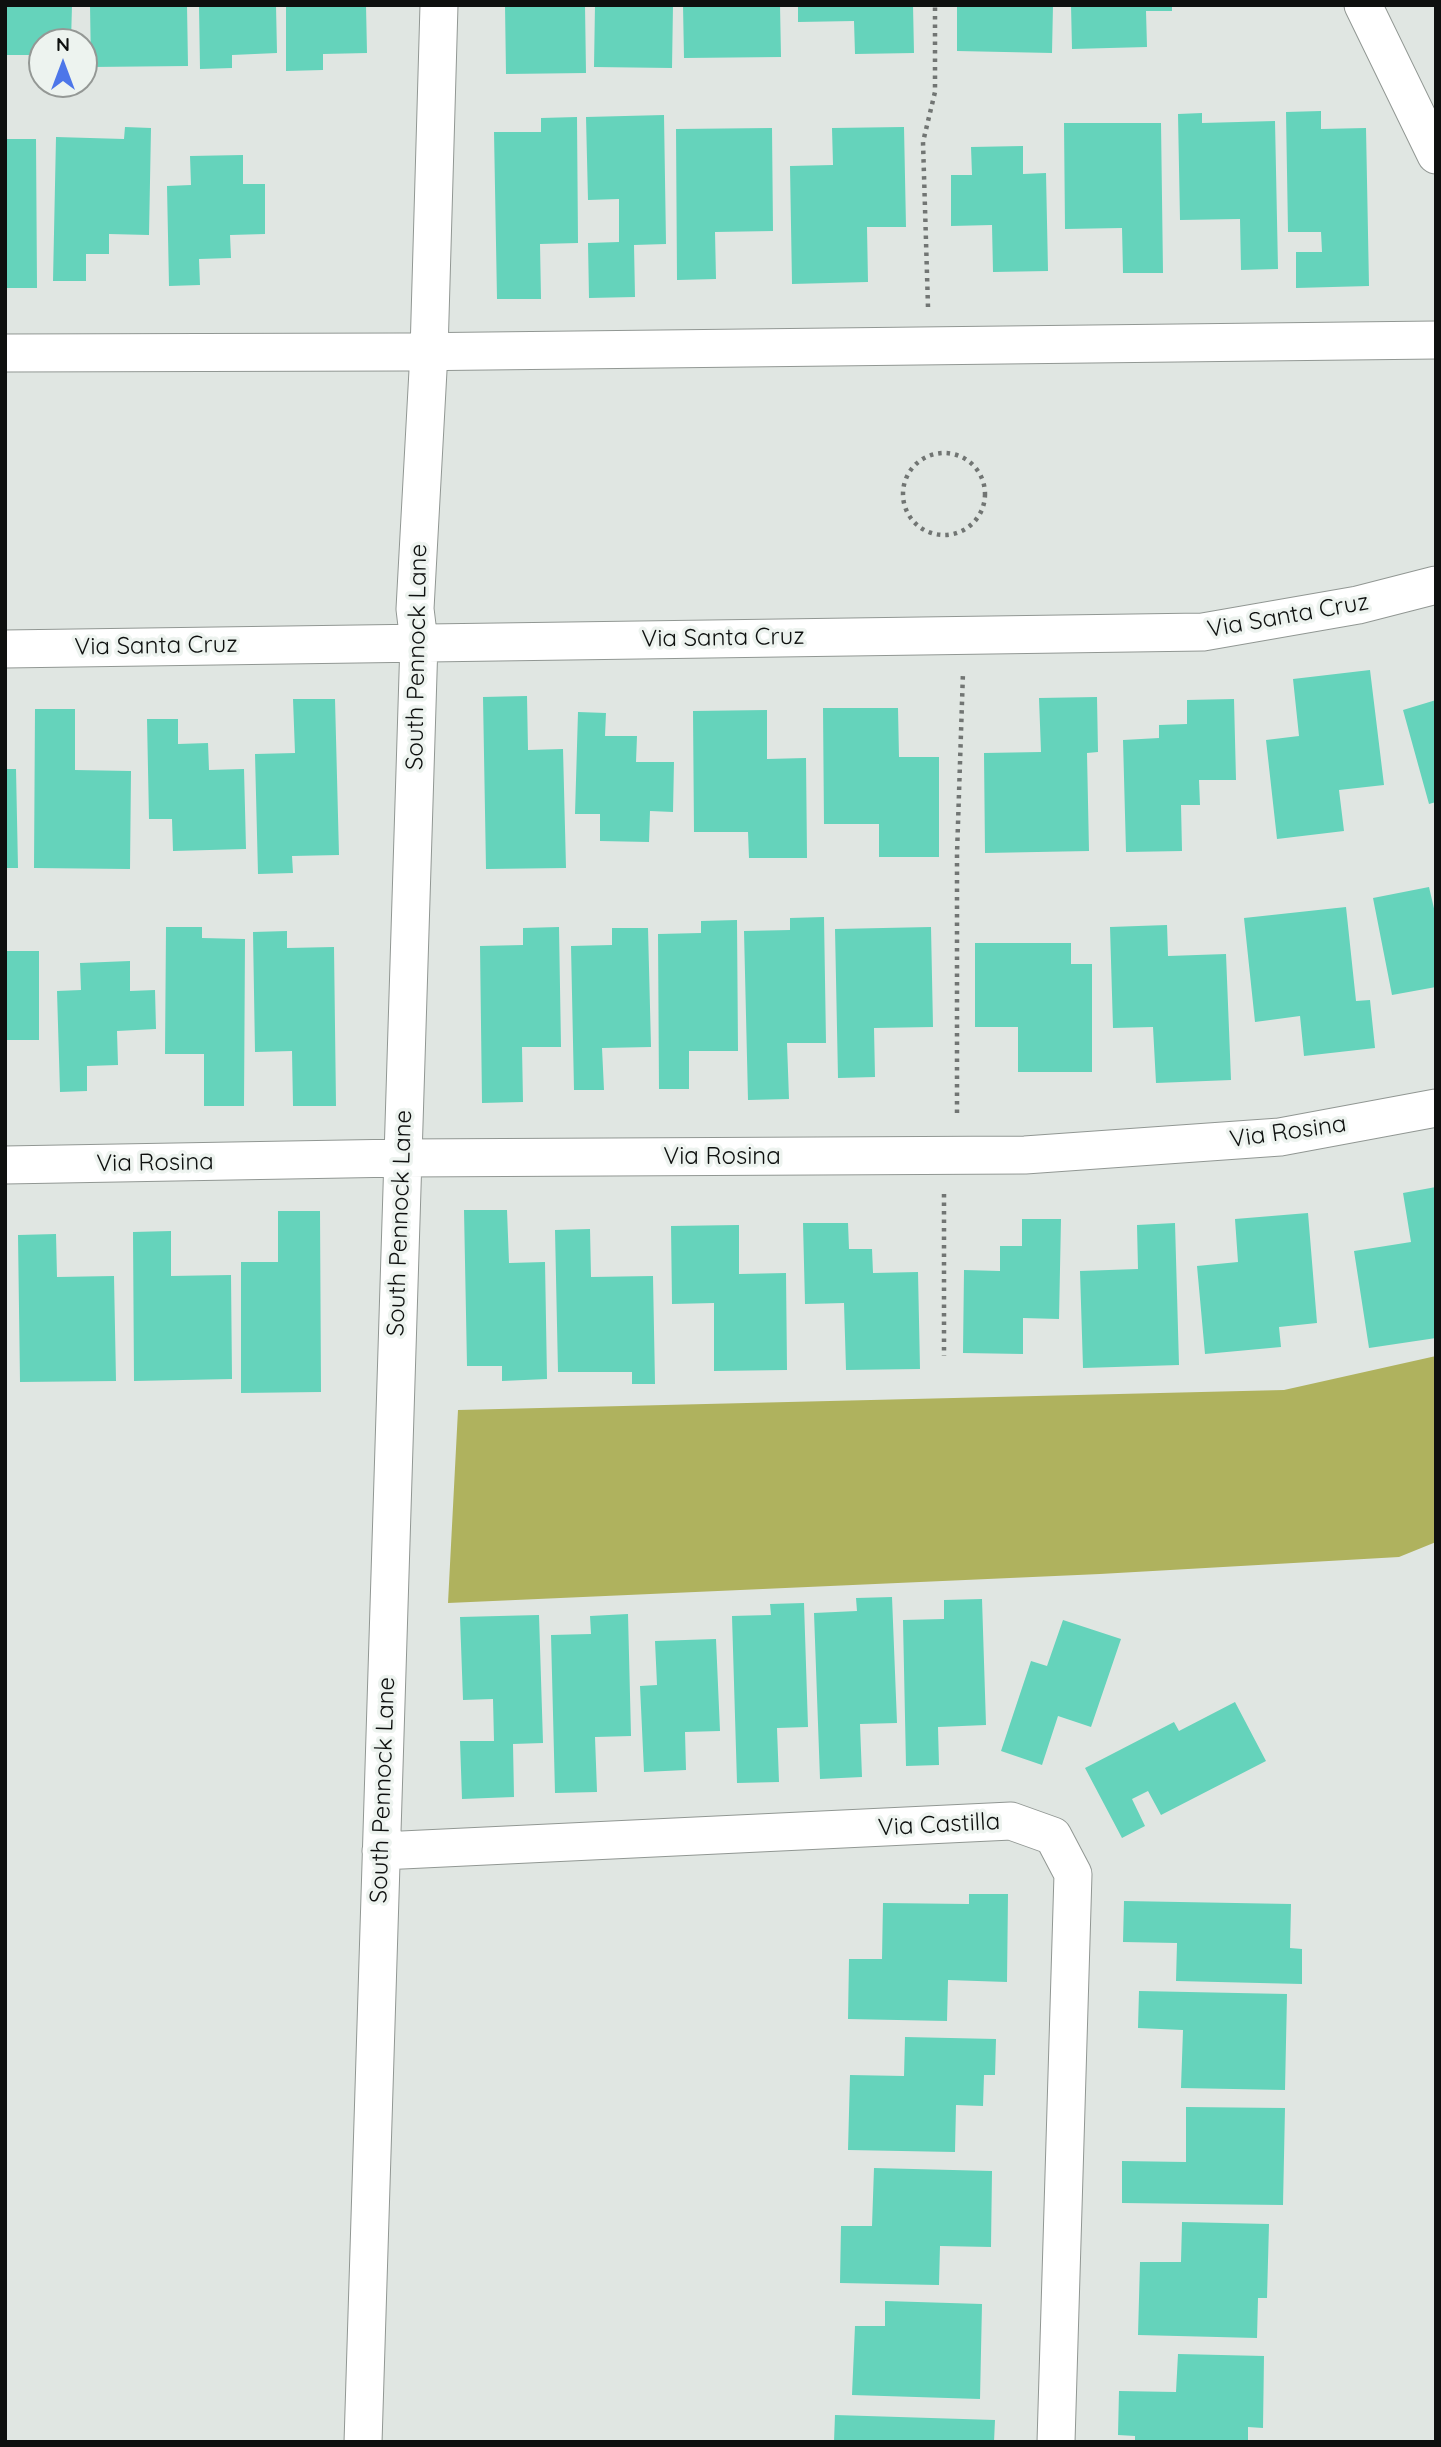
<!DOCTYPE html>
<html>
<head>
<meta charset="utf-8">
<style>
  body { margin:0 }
  #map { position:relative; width:1441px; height:2447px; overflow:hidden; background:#e0e6e2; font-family:Quicksand,sans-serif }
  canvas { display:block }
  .frame { position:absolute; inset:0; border:7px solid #0e100f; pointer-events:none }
  .north { position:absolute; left:28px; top:28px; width:70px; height:70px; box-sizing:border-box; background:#edf3ef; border:2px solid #949895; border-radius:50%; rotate:0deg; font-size:19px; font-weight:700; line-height:28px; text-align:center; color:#0e100f }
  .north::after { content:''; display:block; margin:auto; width:24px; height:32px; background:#4d76e9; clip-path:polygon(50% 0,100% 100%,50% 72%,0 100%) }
</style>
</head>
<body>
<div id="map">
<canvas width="1441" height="2447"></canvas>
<div class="frame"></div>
<div class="north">N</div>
</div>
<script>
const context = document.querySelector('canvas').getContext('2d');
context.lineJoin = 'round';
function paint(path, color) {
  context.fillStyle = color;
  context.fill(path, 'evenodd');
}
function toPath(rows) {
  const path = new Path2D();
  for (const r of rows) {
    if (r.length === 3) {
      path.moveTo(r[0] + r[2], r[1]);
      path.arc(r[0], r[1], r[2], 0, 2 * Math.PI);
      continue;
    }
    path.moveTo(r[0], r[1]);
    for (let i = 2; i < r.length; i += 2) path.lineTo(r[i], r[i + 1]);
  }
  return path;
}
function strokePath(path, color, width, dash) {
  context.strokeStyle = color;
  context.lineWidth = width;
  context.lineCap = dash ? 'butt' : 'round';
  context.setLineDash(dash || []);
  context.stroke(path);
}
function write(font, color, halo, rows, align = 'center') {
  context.font = font + ' Quicksand,sans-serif';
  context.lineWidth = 7;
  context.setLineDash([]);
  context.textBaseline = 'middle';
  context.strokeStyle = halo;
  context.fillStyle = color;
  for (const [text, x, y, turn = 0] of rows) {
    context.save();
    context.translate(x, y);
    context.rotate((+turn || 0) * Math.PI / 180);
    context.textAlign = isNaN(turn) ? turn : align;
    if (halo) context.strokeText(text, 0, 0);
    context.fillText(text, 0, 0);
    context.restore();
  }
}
const forest = toPath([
  [1436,1356,1436,1542,1399,1557,1100,1574,448,1603,458,1410,1284,1390]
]);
const building = toPath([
  [5,5,72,5,71,42,42,42,42,55,5,55],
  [90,5,187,5,188,66,91,67],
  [199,5,276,5,277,53,232,55,232,68,200,69],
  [286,5,366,5,367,53,323,54,323,70,286,71],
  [505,5,585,5,586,73,506,74],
  [595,5,673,5,672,68,594,67],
  [683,5,780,5,781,57,684,58],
  [798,5,913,5,914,53,855,54,854,21,798,22],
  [957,5,1053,5,1052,53,957,51],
  [1071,5,1172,5,1172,11,1146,11,1147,47,1072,49],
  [1321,111,1321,129,1366,128,1369,286,1296,288,1296,252,1322,252,1321,232,1288,232,1286,112],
  [1202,113,1202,123,1275,121,1278,269,1241,270,1240,219,1180,220,1178,114],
  [664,115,666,244,634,245,635,297,589,298,588,243,619,242,619,199,588,200,586,117],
  [577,117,578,243,540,244,541,299,497,299,494,132,541,132,541,118],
  [1064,123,1161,123,1163,273,1123,273,1122,228,1065,229],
  [125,127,151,128,149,235,109,234,109,254,86,254,86,281,53,281,56,137,124,139],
  [904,127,906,227,867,227,868,282,792,284,790,166,833,165,832,128],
  [772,128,773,231,715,232,716,279,677,280,676,129],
  [5,139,36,139,37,288,5,288],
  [1023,146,1023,174,1046,173,1048,271,993,272,992,225,951,226,951,175,972,175,971,147],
  [243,155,243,184,265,184,265,234,230,235,231,258,199,259,200,285,169,286,167,186,191,185,190,156],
  [1370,670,1384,785,1339,790,1344,831,1277,839,1266,740,1299,736,1293,679],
  [527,696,528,750,563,749,566,868,486,869,483,697],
  [1097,697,1098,752,1087,753,1089,851,985,853,984,753,1041,752,1039,698],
  [293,699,335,699,339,855,292,856,293,873,258,874,255,754,295,753],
  [1234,699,1236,780,1199,780,1200,805,1181,805,1182,851,1126,852,1123,740,1159,738,1159,725,1187,724,1187,700],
  [1436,700,1436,802,1429,804,1403,710],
  [823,708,898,708,899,757,939,757,939,857,879,857,879,824,824,824],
  [35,709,75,709,75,770,131,771,130,869,34,868],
  [767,710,767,759,806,758,807,858,749,858,748,832,694,832,693,711],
  [578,712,606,713,605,736,637,736,636,762,674,762,673,812,650,811,649,842,600,841,600,814,575,814],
  [147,719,178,719,178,744,208,743,209,770,244,769,246,849,173,851,172,819,149,819],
  [5,769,16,769,18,868,5,868],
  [1429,887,1436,917,1436,987,1392,995,1373,898],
  [1346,907,1356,1001,1370,1000,1375,1048,1304,1056,1300,1016,1255,1022,1244,918],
  [824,917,826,1043,787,1043,789,1099,748,1100,744,931,790,930,790,918],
  [737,920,738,1051,689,1051,689,1089,659,1089,658,934,701,933,701,921],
  [1167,925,1168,956,1226,954,1231,1080,1156,1083,1153,1027,1113,1028,1110,927],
  [166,927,202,927,202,938,245,939,244,1106,204,1106,204,1054,165,1054],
  [559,927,561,1047,522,1047,523,1102,482,1103,480,946,523,945,523,928],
  [931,927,933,1027,874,1028,875,1077,838,1078,835,929],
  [612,928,648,928,651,1047,602,1048,604,1090,574,1090,571,946,612,945],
  [287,931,287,948,334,947,336,1106,293,1106,292,1051,255,1052,253,932],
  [975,943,1071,943,1071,964,1092,964,1092,1072,1018,1072,1018,1027,975,1027],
  [5,951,39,951,39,1040,5,1040],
  [130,961,130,991,155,990,156,1029,117,1031,118,1065,87,1066,87,1091,60,1092,57,991,81,990,80,963],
  [1436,1187,1436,1338,1369,1348,1354,1251,1411,1242,1403,1193],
  [464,1210,507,1210,509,1263,545,1262,547,1379,502,1381,502,1366,467,1366],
  [278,1211,320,1211,321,1392,241,1393,241,1262,278,1262],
  [1308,1213,1317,1323,1279,1327,1281,1347,1205,1354,1197,1266,1238,1262,1235,1219],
  [1022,1219,1061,1219,1059,1319,1023,1318,1023,1354,963,1353,964,1270,1000,1271,1000,1246,1022,1246],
  [803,1223,848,1223,849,1249,872,1249,873,1273,918,1272,920,1369,846,1370,844,1303,805,1304],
  [1175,1223,1179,1365,1083,1368,1080,1271,1138,1269,1137,1225],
  [739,1225,739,1274,786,1273,787,1370,714,1371,714,1303,672,1304,671,1226],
  [590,1229,591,1277,653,1276,655,1384,632,1384,632,1372,558,1372,555,1230],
  [171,1231,171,1276,231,1275,232,1379,134,1381,133,1232],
  [56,1234,57,1277,114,1276,116,1381,20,1382,18,1235],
  [892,1597,897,1723,860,1724,862,1777,820,1779,814,1613,857,1611,856,1598],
  [982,1599,986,1725,938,1727,939,1765,906,1766,903,1620,944,1619,944,1600],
  [804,1603,808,1727,777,1728,779,1782,737,1783,732,1616,771,1615,770,1604],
  [628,1614,631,1736,595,1737,597,1792,555,1793,551,1635,591,1634,590,1616],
  [539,1615,543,1743,513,1744,514,1797,462,1799,460,1741,494,1741,493,1699,463,1700,460,1617],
  [1063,1620,1121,1639,1091,1727,1058,1716,1042,1765,1001,1751,1031,1661,1047,1666],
  [716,1639,720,1731,685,1732,686,1770,644,1772,640,1686,657,1685,655,1641],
  [1235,1702,1266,1761,1161,1815,1148,1791,1132,1799,1145,1826,1122,1838,1085,1768,1174,1722,1179,1731],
  [969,1894,1008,1894,1007,1982,948,1980,947,2021,848,2019,849,1959,882,1959,883,1903,969,1904],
  [1124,1901,1291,1904,1290,1948,1302,1949,1302,1984,1176,1981,1177,1943,1123,1942],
  [1139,1991,1287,1994,1285,2090,1181,2088,1183,2030,1138,2028],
  [905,2037,996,2039,995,2075,984,2075,983,2106,956,2105,955,2152,848,2150,850,2075,904,2076],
  [1186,2107,1285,2108,1283,2205,1122,2203,1122,2161,1186,2162],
  [874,2168,992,2171,991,2247,940,2246,939,2285,840,2283,841,2226,872,2226],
  [1182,2222,1269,2224,1267,2298,1258,2298,1257,2338,1138,2335,1140,2262,1181,2262],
  [885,2301,982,2304,980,2399,852,2395,855,2326,885,2326],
  [1178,2354,1264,2356,1263,2428,1248,2427,1248,2442,1135,2442,1135,2436,1118,2435,1119,2391,1176,2392],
  [835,2415,995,2420,994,2442,834,2442]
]);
const path = toPath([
  [928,307,923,142,935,92,935,5],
  [944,494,41],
  [957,1113,957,854,963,672],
  [944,1194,944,1356]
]);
const minor = toPath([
  [1363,5,1436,155],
  [5,353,402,352,1436,340],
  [5,649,1203,632,1358,605,1436,585],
  [5,1165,402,1158,1025,1155,1280,1137,1436,1108],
  [381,1851,1011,1821,1053,1836,1073,1874,1056,2442],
  [363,2442,419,642,415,609,429,352,439,5]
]);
const streetNames = [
  ["Via Santa Cruz",1288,616,-10],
  ["Via Santa Cruz",723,638,-1],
  ["Via Santa Cruz",156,646,-1],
  ["South Pennock Lane",417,657,-89],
  ["Via Rosina",1288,1132,-8],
  ["Via Rosina",722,1157],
  ["Via Rosina",155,1163,-1],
  ["South Pennock Lane",400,1223,-88],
  ["South Pennock Lane",383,1790,-88],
  ["Via Castilla",939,1825,-3]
];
paint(forest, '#afb25e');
paint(building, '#65d3bb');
strokePath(minor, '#919793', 39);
strokePath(path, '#717573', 4.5, [3.5, 5]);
strokePath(minor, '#fff', 37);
write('24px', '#0e100f', '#edf3ef', streetNames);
</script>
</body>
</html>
